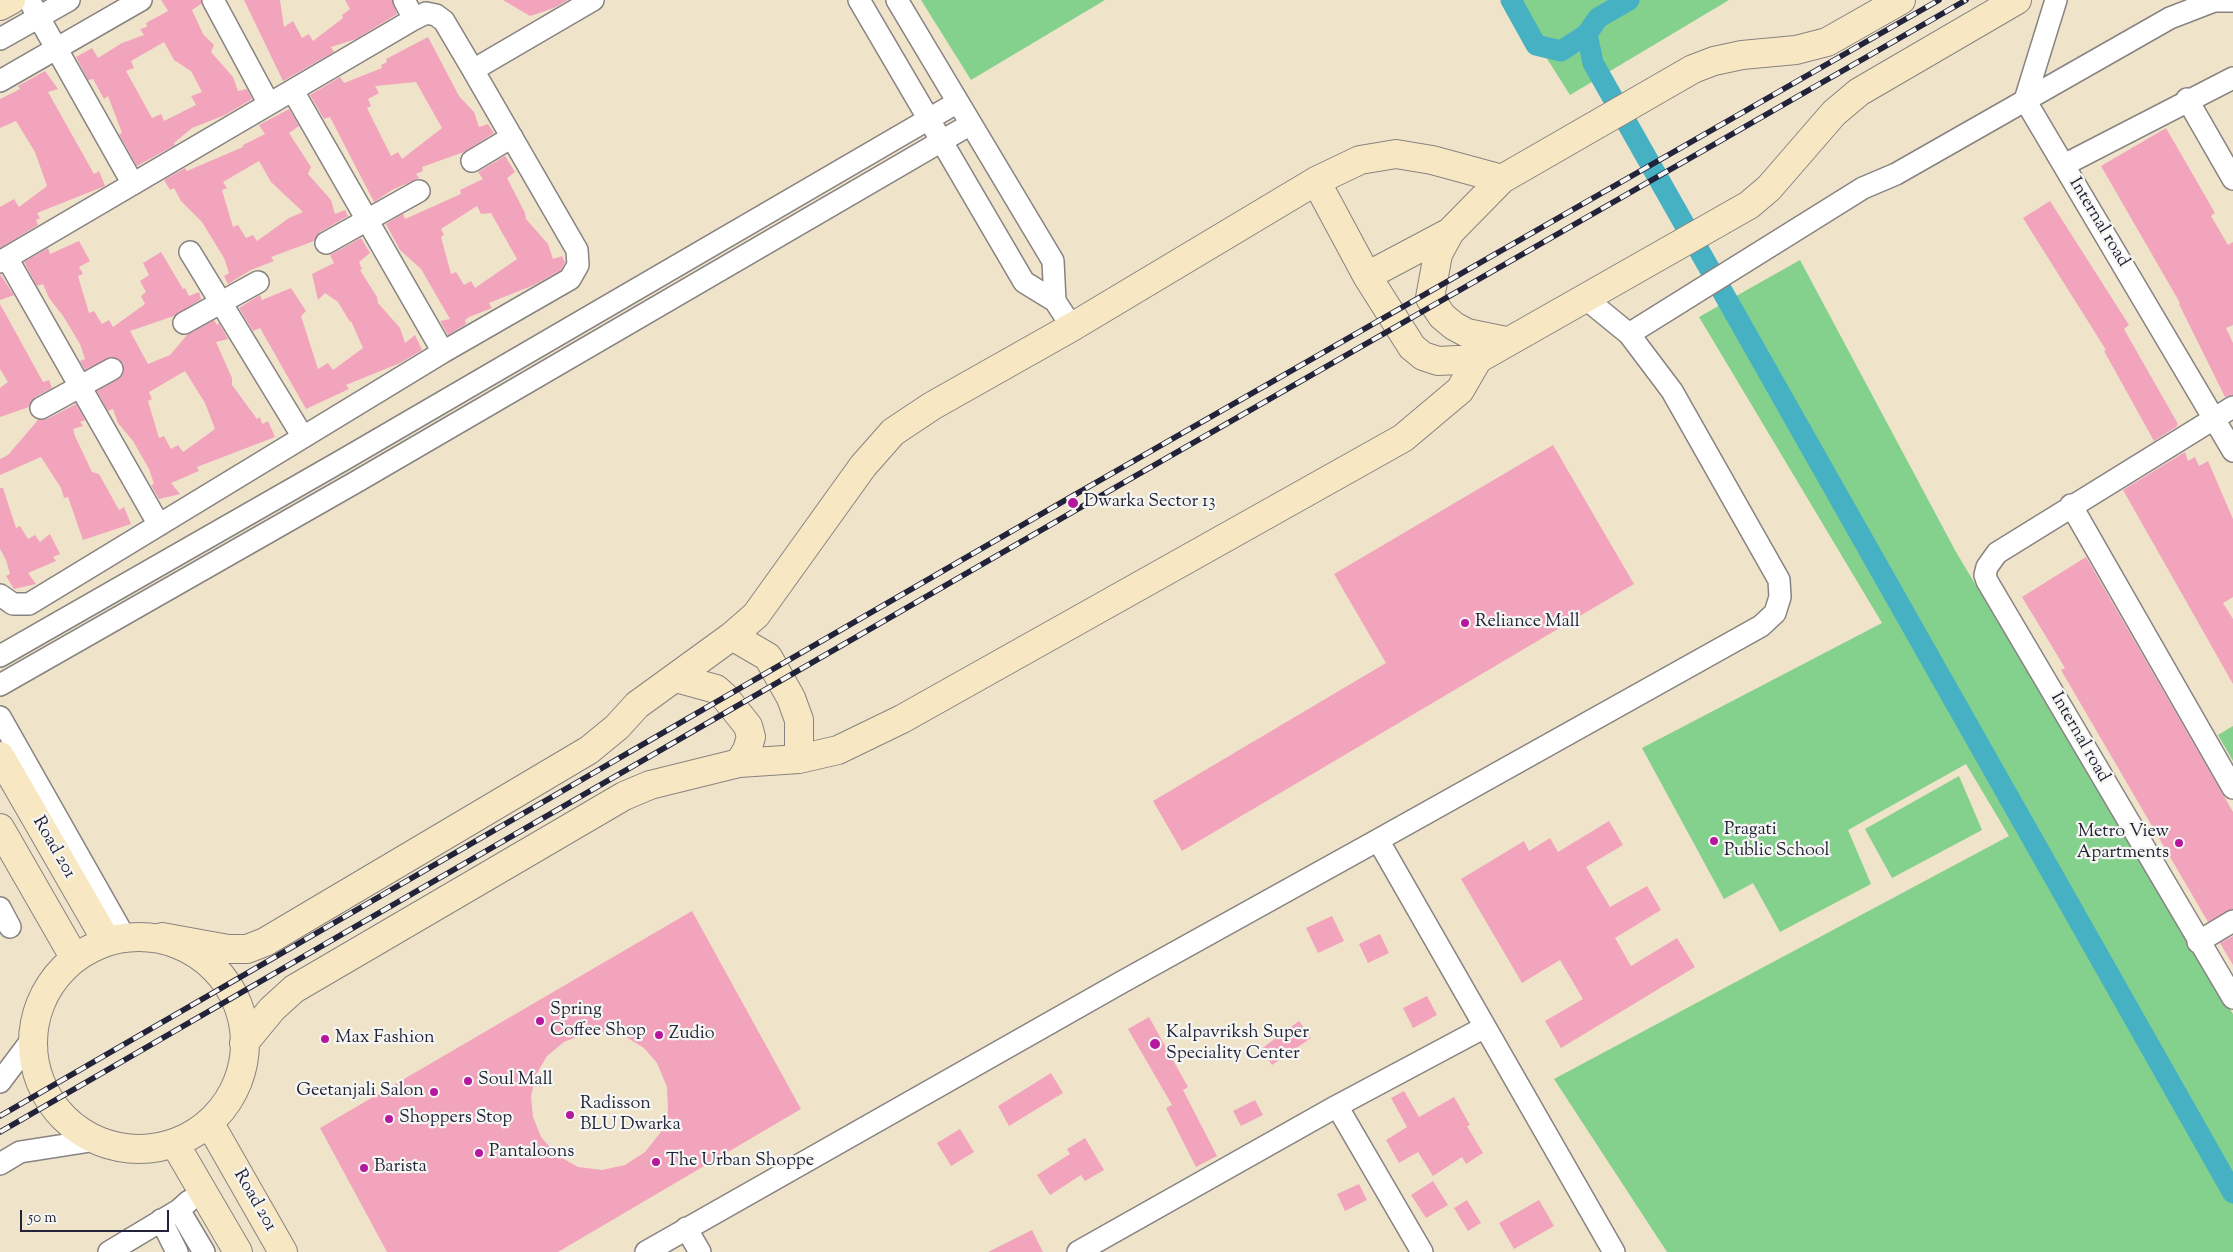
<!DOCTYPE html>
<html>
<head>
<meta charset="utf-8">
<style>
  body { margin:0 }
  #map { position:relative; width:2233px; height:1252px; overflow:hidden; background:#efe4c9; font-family:"Sorts Mill Goudy",serif }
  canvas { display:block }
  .scale { position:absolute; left:20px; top:1210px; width:149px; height:22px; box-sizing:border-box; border:2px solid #22223b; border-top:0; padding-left:6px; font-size:15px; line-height:18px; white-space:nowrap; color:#22223b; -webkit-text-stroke:4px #f6f6f2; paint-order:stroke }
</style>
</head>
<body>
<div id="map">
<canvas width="2233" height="1252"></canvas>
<div class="scale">50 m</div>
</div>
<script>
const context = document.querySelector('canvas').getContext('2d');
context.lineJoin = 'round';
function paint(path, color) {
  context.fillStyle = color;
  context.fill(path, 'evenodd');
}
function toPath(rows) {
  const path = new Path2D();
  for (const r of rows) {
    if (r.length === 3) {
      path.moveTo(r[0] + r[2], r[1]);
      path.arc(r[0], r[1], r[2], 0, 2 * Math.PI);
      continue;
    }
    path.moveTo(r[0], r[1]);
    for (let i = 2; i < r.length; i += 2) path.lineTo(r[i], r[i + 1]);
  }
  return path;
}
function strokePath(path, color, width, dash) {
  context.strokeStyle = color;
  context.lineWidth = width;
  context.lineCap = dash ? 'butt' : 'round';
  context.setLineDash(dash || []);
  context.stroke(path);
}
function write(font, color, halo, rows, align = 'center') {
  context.font = font + ' "Sorts Mill Goudy",serif';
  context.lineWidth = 4.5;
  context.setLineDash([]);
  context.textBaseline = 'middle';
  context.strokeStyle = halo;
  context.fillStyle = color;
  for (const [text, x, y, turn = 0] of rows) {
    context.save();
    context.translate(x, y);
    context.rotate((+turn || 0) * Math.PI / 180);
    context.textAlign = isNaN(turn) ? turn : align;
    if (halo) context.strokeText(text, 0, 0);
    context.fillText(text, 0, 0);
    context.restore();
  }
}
const green = toPath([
  [921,0,1105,0,971,80],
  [1510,0,1729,0,1570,95],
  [1800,260,1956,552,2233,1014,2233,1252,1667,1252,1554,1079,2009,836,1966,764,1848,830,1871,884,1780,932,1753,883,1724,899,1642,748,1882,623,1699,317],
  [2233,726,2233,761,2218,735],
  [1959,776,1982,830,1892,878,1865,829]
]);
const canal = toPath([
  [1511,0,1536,45,1561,51,1587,34],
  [1629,0,1598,18,1587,34,1593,63,2233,1193]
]);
const building = toPath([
  [161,0,201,0,201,4,192,10,203,34,214,45,211,52,233,77,238,91,247,89,252,99,225,115,192,128,174,143,175,145,137,166,119,134,122,133,108,96,104,99,93,79,88,80,76,57,92,48,98,58,122,43,144,35,140,29,147,27,146,23,168,11],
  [164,42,174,60,191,71,202,92,191,96,196,105,164,121,161,114,152,118,126,71,134,68,131,61],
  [244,0,280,0,284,27,293,21,302,38,309,34,313,41,343,18,342,15,350,9,345,0,392,0,397,14,356,39,331,47,334,52,283,81],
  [503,0,568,0,554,8,530,16],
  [428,37,459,96,474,112,479,127,488,124,494,133,464,152,422,167,423,171,416,174,419,178,392,190,374,202,330,117,324,119,310,95,340,77,344,83,382,68,381,65,387,62,386,59],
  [416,82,442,128,402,159,398,152,391,156,367,108,371,106,368,99,379,93,375,86],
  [45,71,58,89,48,92,94,174,99,171,105,186,37,213,40,218,36,220,38,225,0,248,0,207,14,199,19,207,47,186,35,152,16,121,0,128,0,99,20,89,18,86],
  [289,109,299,126,289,133,311,167,308,174,331,200,335,214,345,210,348,216,320,232,314,241,271,257,274,261,251,270,228,284,224,276,229,273,224,258,202,222,181,201,174,188,170,190,164,180,185,168,187,171,243,147,243,145,265,134,259,125],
  [259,161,271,182,303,212,289,218,257,241,253,235,246,238,238,225,233,227,222,190,227,188,223,182],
  [2166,128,2215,213,2211,216,2228,245,2233,242,2233,325,2226,328,2233,343,2233,395,2225,397,2179,304,2180,303,2101,166],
  [505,156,515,172,507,178,525,213,526,219,548,244,553,259,562,256,565,262,561,270,534,285,489,303,492,308,469,317,465,320,466,324,448,335,440,321,450,319,421,269,400,250,386,224,403,214,405,219,461,194,460,190,483,179,478,172],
  [477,206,481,214,491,213,517,259,475,288,471,281,464,285,456,272,451,274,441,237,444,235,441,229],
  [2050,201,2129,325,2124,329,2178,424,2176,427,2154,441,2104,351,2106,350,2023,218],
  [361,238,370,253,359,262,362,269,360,270,377,297,378,303,400,328,405,343,415,335,422,350,400,363,346,385,349,389,306,409,260,328,253,331,239,308,260,295,262,300,291,288,306,311,301,316,318,369,328,363,333,370,363,348,351,321,350,322,338,302,325,293,318,300,312,274,334,263,330,255],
  [79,241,90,261,79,267,83,274,78,276,89,313,94,311,102,324,109,320,113,327,145,304,141,296,146,292,140,281,149,275,143,263,161,252,183,289,185,288,189,296,199,292,201,299,174,316,130,331,148,364,170,355,187,335,214,320,217,325,219,323,228,339,216,342,232,378,232,385,257,419,260,417,262,424,268,421,275,437,197,467,199,471,171,483,180,494,159,499,151,485,154,484,149,469,133,441,118,423,113,409,108,411,97,391,122,376,124,370,123,363,112,357,85,370,80,361,85,359,80,344,63,316,49,298,43,284,37,286,24,262,48,248,50,254],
  [185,371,205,403,215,429,183,452,178,445,171,449,164,436,159,438,148,401,152,399,149,392],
  [0,274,14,295,0,300],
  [0,304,43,382,49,380,52,388,35,397,29,407,0,417,0,388,8,382,0,369],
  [76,404,85,420,80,422,83,426,73,429,75,436,92,472,99,474,119,510,124,507,131,524,83,540,68,497,64,498,61,488,41,457,0,475,0,459,8,455,38,420,47,419],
  [1553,445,1634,584,1182,851,1153,801,1386,663,1334,574],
  [2185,452,2188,461,2195,457,2199,466,2208,461,2233,519,2233,597,2223,603,2233,619,2233,684,2123,490],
  [0,488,3,488,16,528,20,526,28,539,35,535,40,542,50,534,60,554,53,557,56,561,28,573,36,584,14,589,6,576,10,574,6,560,0,549],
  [2086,557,2233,812,2233,909,2208,922,2061,670,2065,668,2022,597],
  [1609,821,1623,845,1586,867,1610,907,1647,886,1661,910,1615,938,1631,966,1677,938,1695,967,1561,1048,1545,1021,1583,999,1560,960,1522,983,1461,879,1524,841,1529,851,1550,838,1558,852],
  [692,911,801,1109,558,1252,387,1252,320,1128],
  [605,1032,626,1037,644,1048,657,1063,667,1087,668,1111,660,1133,645,1152,625,1165,602,1170,578,1167,557,1155,541,1137,533,1117,531,1096,536,1075,547,1056,564,1042,584,1034],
  [1332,916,1344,941,1318,953,1306,928],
  [1380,934,1389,953,1368,963,1359,944],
  [2233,936,2233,965,2220,943],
  [1427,996,1437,1015,1413,1028,1403,1008],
  [1149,1017,1188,1087,1183,1090,1217,1156,1196,1167,1166,1108,1172,1105,1128,1029],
  [1299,1021,1311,1038,1272,1065,1261,1049],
  [1051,1073,1063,1093,1009,1126,998,1106],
  [1404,1091,1419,1117,1454,1097,1470,1125,1467,1126,1483,1153,1466,1164,1462,1157,1433,1176,1418,1152,1399,1163,1386,1140,1407,1127,1391,1098],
  [1255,1100,1263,1115,1241,1126,1233,1111],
  [960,1129,974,1152,951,1166,937,1143],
  [1085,1138,1104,1170,1085,1181,1081,1175,1050,1195,1037,1175,1070,1154,1067,1149],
  [1433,1181,1448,1205,1426,1218,1411,1195],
  [1359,1184,1367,1200,1345,1211,1337,1194],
  [1467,1200,1481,1223,1468,1231,1454,1208],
  [1539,1200,1554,1226,1514,1249,1499,1223],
  [1032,1230,1043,1252,988,1252]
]);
const street = toPath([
  [29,0,133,184],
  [213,0,269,104],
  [404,0,414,19,426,13,436,15,444,21,473,70],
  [859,0,1024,282,1055,301,1072,327],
  [897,0,1053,261,1055,301],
  [2056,0,2025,100,2233,451],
  [0,39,69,0],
  [0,81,141,0],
  [293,91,443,352],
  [2187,99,2233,179],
  [472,161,512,137],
  [2064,165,2233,78],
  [326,243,419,191],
  [190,252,303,437],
  [7,258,159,525],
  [0,262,414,19],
  [184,323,258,282],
  [1629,334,1863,188,1896,174,2170,18,2214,1,2233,1],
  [2233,407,1997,553,1987,567,1985,575,1987,581,2233,998],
  [41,408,112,369],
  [2071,505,2233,788],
  [0,595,13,604,29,604,443,352,570,279,578,265,577,250,473,70,593,0],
  [0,656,343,460,958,102],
  [0,685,356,482,971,124],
  [0,717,124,936],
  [1378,840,1761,626,1775,613,1780,597,1779,580,1672,391,1629,334,1585,298],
  [0,908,10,927],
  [2198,942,2233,921],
  [0,1082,33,1038],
  [1337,1106,1422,1252],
  [0,1164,20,1152,97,1140],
  [189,1201,179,1210,204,1252],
  [161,1220,177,1252],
  [686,1228,700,1252],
  [109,1252,179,1210],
  [646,1252,1122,982,1378,840,1614,1252],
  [1078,1252,1337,1106,1485,1027]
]);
const secondary = toPath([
  [0,6,11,0],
  [1316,181,1367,276,1412,347,1423,356,1438,361,1478,359],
  [1367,276,1450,232],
  [1506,341,1467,333,1454,326,1442,316,1430,298,1438,254,1450,232,1502,179,1693,69,1714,61,1742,55,1796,50,1827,42,1901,0],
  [732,636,768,657,791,698,799,720,799,759],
  [676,678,716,689,724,696,748,726,751,737,747,750,739,763],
  [0,756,106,940],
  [0,828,74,957],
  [139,1043,106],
  [162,937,228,949,247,949,265,942,589,750,617,727,637,705,732,636,756,615,863,466,893,432,932,406,1072,327,1316,181,1360,160,1396,154,1432,160,1502,179],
  [244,1043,272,1009,294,989,624,796,650,785,739,763,799,759,838,750,902,719,1403,438,1460,390,1478,359,1749,205,1769,188,1834,113,1859,92,2017,0],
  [210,1124,283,1252],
  [175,1144,238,1252]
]);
const rail = toPath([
  [0,1116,1069,498,1939,0],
  [0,1132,1076,510,1966,0]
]);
const markers = [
  [1073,503,6,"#b5179e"],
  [1465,623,5,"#b5179e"],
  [1714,841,5,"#b5179e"],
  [2179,843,5,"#b5179e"],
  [540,1021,5,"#b5179e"],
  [659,1035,5,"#b5179e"],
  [325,1039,5,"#b5179e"],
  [1155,1044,6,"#b5179e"],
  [468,1081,5,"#b5179e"],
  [434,1092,5,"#b5179e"],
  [570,1115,5,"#b5179e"],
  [389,1119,5,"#b5179e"],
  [479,1153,5,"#b5179e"],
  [656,1162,5,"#b5179e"],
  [364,1168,5,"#b5179e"]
];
const streetNames = [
  ["Internal road",2098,223,59],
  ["Internal road",2079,738,60],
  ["Road 201",53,848,60],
  ["Road 201",254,1201,60]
];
const poiNames = [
  ["Dwarka Sector 13",1084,503],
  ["Reliance Mall",1475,623],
  ["Pragati",1724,831],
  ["Public School",1724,852],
  ["Metro View",2169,833,"right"],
  ["Apartments",2169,854,"right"],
  ["Spring",550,1011],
  ["Coffee Shop",550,1032],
  ["Kalpavriksh Super",1166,1034],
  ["Speciality Center",1166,1055],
  ["Zudio",669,1035],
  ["Max Fashion",335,1039],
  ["Soul Mall",478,1081],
  ["Geetanjali Salon",424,1092,"right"],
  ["Radisson",580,1105],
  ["BLU Dwarka",580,1126],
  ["Shoppers Stop",399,1119],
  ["Pantaloons",489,1153],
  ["The Urban Shoppe",666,1162],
  ["Barista",374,1168]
];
paint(green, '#84d08d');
strokePath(canal, '#45b1c3', 21);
paint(building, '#f2a4bd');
strokePath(street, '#888382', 24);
strokePath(secondary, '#888382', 30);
strokePath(street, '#fff', 21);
strokePath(secondary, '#f7e8c3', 28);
strokePath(rail, '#22223b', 5.5);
strokePath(rail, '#f6f6f2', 4, [11]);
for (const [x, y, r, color] of markers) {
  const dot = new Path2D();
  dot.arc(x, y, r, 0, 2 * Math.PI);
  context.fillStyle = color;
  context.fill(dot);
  strokePath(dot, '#f6f6f2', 2);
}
write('18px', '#22223b', '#f6f6f2', streetNames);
write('18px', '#22223b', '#f6f6f2', poiNames, 'left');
</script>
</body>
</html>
